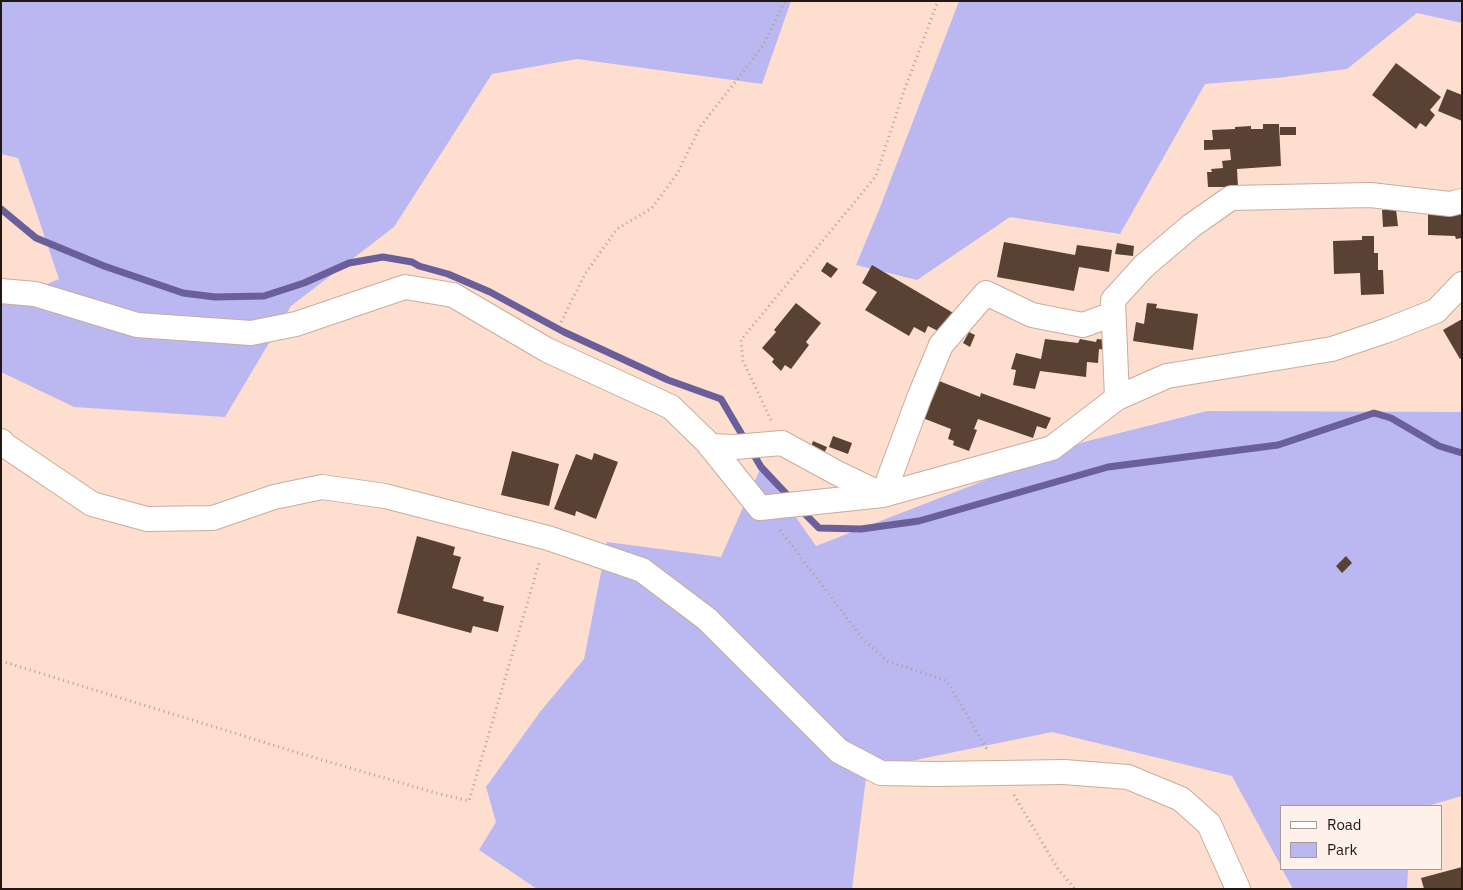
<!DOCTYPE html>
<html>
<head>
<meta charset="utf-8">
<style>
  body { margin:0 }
  #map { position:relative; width:1463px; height:890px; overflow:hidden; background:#fedfcf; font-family:"IBM Plex Sans",sans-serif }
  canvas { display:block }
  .frame { position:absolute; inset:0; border:2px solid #221812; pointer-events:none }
  .legend { position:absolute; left:1280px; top:805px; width:162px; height:65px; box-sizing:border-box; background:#fdf1ea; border:1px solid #a59a94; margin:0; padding:6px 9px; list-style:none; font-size:15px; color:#221812 }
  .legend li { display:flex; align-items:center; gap:10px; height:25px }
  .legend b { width:25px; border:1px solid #a59a94 }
</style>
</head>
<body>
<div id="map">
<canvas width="1463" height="890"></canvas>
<div class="frame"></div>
<ul class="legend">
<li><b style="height:6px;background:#fff"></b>Road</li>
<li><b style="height:14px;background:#bbb7f1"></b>Park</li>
</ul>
</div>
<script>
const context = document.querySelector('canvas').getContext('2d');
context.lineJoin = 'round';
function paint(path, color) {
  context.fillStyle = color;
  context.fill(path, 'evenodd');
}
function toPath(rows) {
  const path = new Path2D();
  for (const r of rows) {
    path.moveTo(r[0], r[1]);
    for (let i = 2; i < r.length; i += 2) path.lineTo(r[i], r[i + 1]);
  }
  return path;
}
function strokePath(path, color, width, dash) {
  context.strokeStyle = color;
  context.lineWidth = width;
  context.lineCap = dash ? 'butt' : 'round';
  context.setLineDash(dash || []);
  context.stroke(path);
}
const green = toPath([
  [1,1,791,1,762,84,577,59,492,74,394,227,291,306,225,417,74,407,1,372,1,303,59,279,18,158,1,154],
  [959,1,1462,1,1462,23,1417,13,1347,69,1277,78,1205,84,1120,234,1010,217,917,280,856,265,879,210],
  [1207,411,1462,412,1462,796,1427,806,1282,806,1282,868,1232,776,1052,732,867,770,852,889,537,889,479,850,496,822,486,787,540,712,584,659,607,542,721,557,761,467,816,546,1084,442],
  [1282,869,1408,869,1407,889,1293,889]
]);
const stream = toPath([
  [1,209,36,238,104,266,183,293,215,297,264,296,304,283,349,263,383,257,412,262,419,266,448,274,490,292,564,332,668,380,721,399,761,467,791,499],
  [800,509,819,528,861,529,919,521,1108,467,1278,445,1374,413,1391,418,1439,446,1462,453]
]);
const building = toPath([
  [1396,63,1441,97,1430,110,1435,115,1426,127,1420,123,1416,129,1372,95],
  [1447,89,1462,95,1462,121,1438,111],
  [1263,124,1279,124,1281,166,1237,169,1238,187,1208,187,1207,172,1212,172,1211,169,1223,168,1222,161,1231,160,1230,149,1204,150,1204,140,1213,140,1212,130,1235,129,1235,127,1251,126,1251,129,1263,129],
  [1280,127,1296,127,1296,135,1280,135],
  [1396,209,1398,226,1383,227,1382,210],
  [1462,212,1462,238,1456,239,1455,236,1428,235,1428,214],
  [1362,236,1374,236,1374,253,1378,253,1378,270,1383,270,1384,294,1361,295,1360,273,1334,274,1333,241,1362,240],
  [1004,242,1075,255,1077,245,1112,250,1109,272,1079,267,1074,291,997,277],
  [1117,243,1134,246,1133,256,1115,254],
  [827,262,838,269,831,278,821,271],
  [872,265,955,314,944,334,928,326,925,333,914,327,909,336,865,310,877,292,862,283],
  [796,303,821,323,806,342,809,345,791,369,785,365,781,371,772,362,774,359,762,348,776,332,774,330],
  [1147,303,1157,304,1156,308,1198,314,1193,350,1133,341,1136,322,1144,324],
  [1462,319,1462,358,1460,359,1443,330],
  [969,332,975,335,970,347,963,343],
  [1045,339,1078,343,1080,339,1096,342,1097,339,1107,340,1106,350,1099,349,1098,363,1087,362,1086,377,1040,371,1035,389,1013,385,1016,370,1011,369,1016,353,1041,359],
  [934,379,980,397,981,393,1051,418,1046,429,1037,426,1033,438,978,419,974,429,977,430,969,451,953,445,954,441,948,439,951,429,920,417],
  [833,436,852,443,848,454,829,447],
  [813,441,827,447,823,456,810,450],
  [512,451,559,464,549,506,501,495],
  [594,453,618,462,596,519,576,511,575,516,554,509,576,454,592,460],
  [417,536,455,547,453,555,461,557,452,588,484,597,483,601,504,606,498,632,473,626,471,633,397,613],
  [1346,556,1352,563,1342,573,1336,566],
  [1462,867,1462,889,1424,889,1421,878]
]);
const path = toPath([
  [561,322,585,274,617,229,652,208,677,174,700,127,761,49,785,1],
  [771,420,743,361,741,340,876,176,904,91,938,1],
  [780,530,863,639,887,661,947,681,988,751],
  [1,661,302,754,436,793,469,801,540,560],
  [1014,795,1058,869,1075,889]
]);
const minor = toPath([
  [1,291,35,294,137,325,251,333,296,324,405,287,453,295,547,350,671,407,707,442,760,508,883,495,1052,448,1117,398,1167,376,1332,349,1388,330,1436,311,1462,284],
  [1117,398,1113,300,1144,266,1191,226,1231,198,1370,195,1450,204,1462,201],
  [1,441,6,446,92,504,147,519,213,518,274,497,322,487,385,496,548,538,642,570,707,619,839,751,881,773,935,774],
  [710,446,735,447,782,443,837,473,883,495,919,398,941,345,986,293,1032,315,1083,325,1113,314],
  [1064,772,1128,777,1181,799,1209,824,1238,889]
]);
const minorBridge = toPath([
  [935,774,1064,772]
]);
paint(green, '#bbb7f1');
strokePath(stream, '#6a5f9b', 7);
paint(building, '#594133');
strokePath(minor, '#c9ac9c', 26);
strokePath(path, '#b59d90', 3, [1, 4]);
strokePath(minor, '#fff', 24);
strokePath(minorBridge, '#c9ac9c', 26, []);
strokePath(minorBridge, '#fff', 24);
</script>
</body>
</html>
